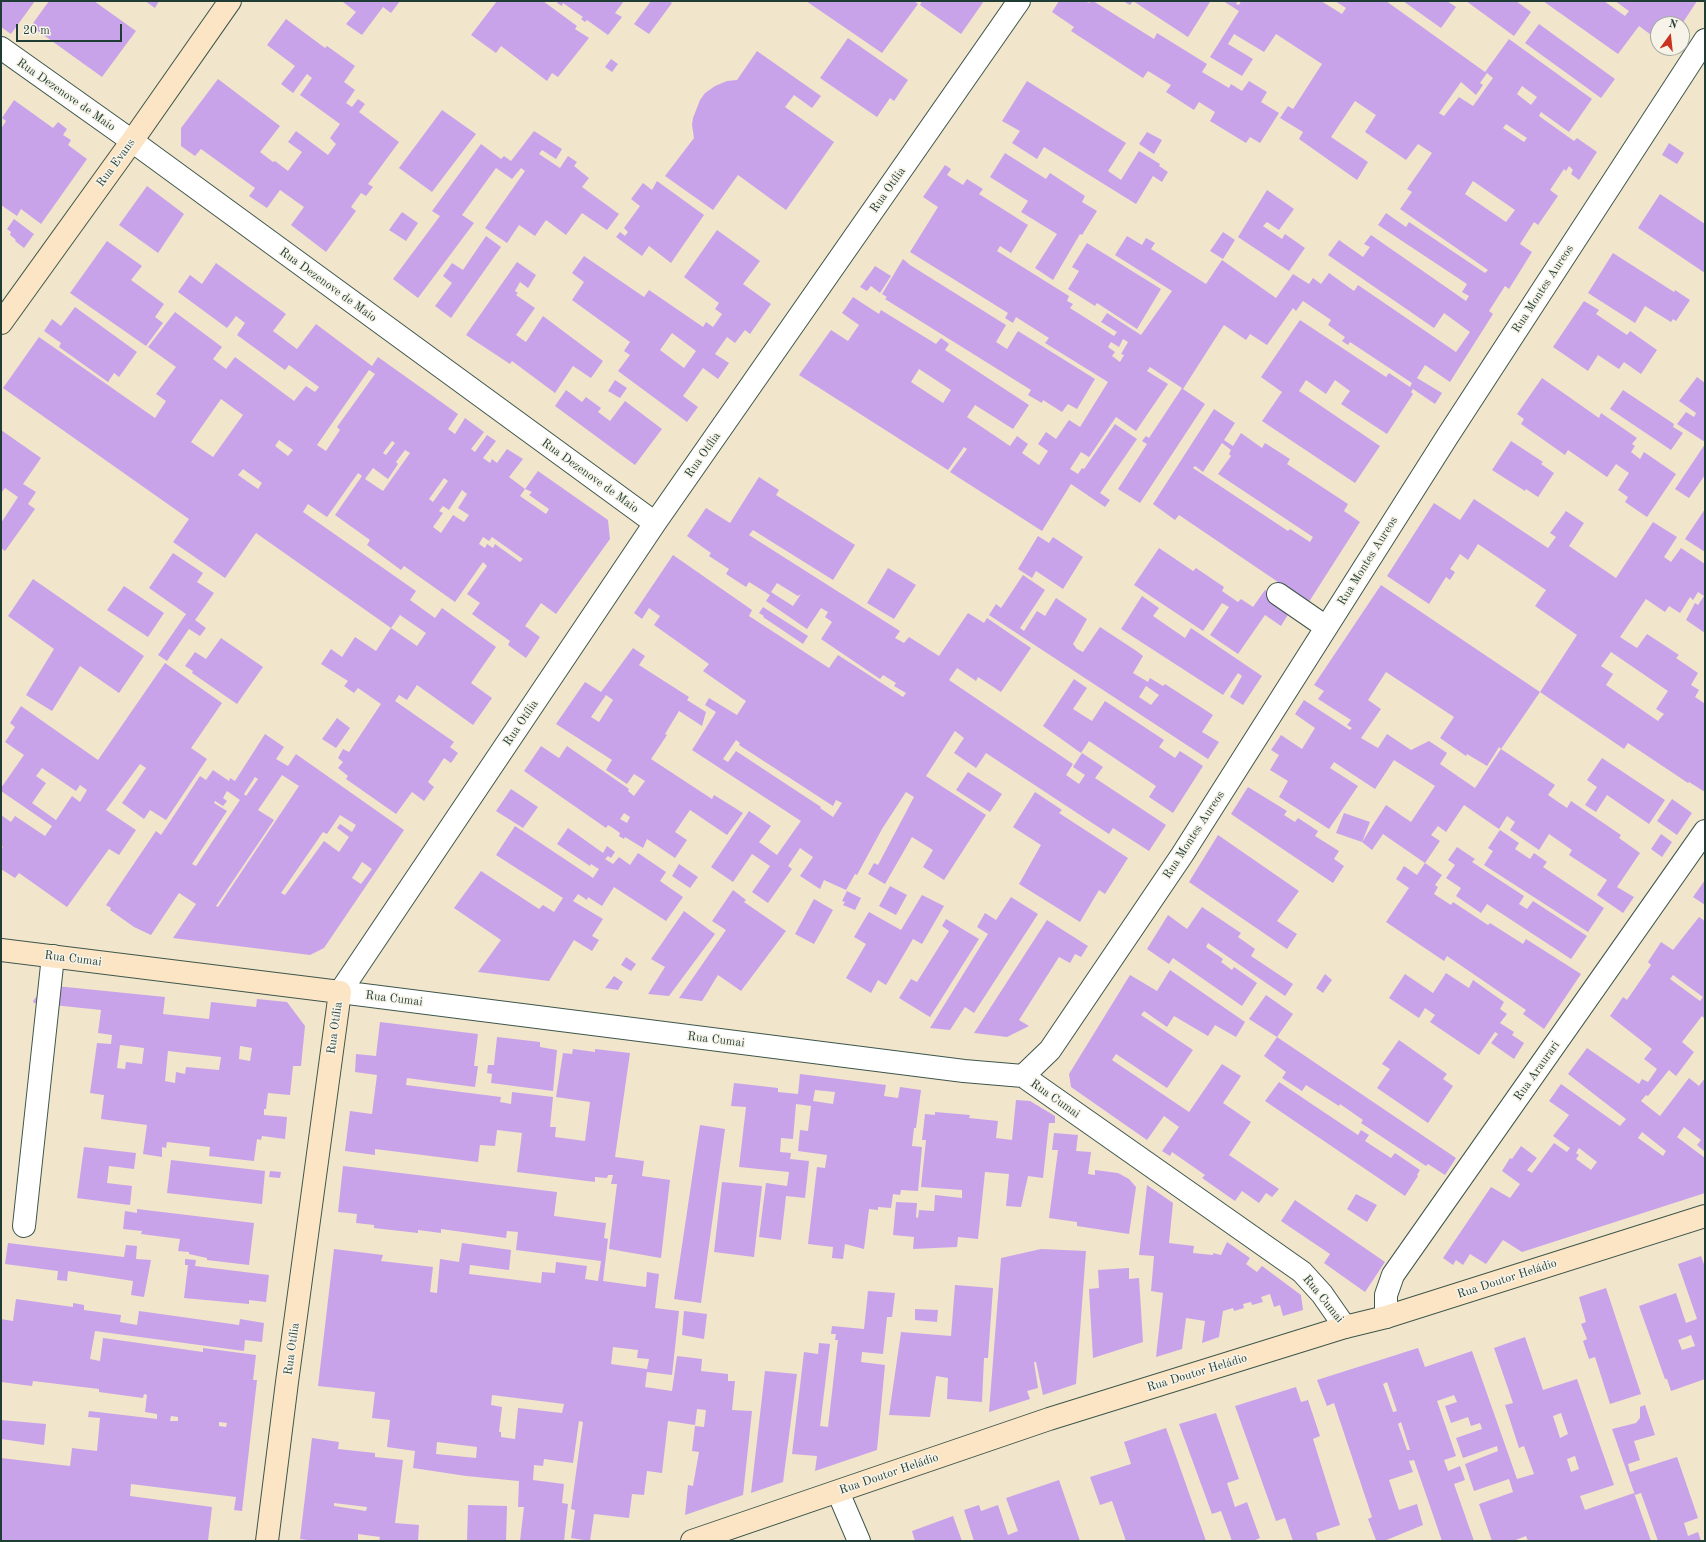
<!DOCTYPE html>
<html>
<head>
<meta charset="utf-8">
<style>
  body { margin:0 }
  #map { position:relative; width:1706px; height:1542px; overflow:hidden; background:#f1e5cc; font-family:"Old Standard TT",serif }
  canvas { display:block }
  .frame { position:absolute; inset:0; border:2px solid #1f3d34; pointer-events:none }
  .north { position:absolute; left:1650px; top:16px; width:40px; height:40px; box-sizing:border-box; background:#f7f3e8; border:1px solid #a1aaa0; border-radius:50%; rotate:15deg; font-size:11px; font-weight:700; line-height:16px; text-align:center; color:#1f3d34 }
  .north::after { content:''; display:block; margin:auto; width:14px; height:18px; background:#c8321e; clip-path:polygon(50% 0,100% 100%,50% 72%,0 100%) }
  .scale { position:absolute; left:16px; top:24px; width:106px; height:18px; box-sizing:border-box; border:2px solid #1f3d34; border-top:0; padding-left:5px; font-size:12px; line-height:14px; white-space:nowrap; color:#1f3d34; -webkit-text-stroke:3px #f7f3e8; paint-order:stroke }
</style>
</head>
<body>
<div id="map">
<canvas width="1706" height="1542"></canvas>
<div class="frame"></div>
<div class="north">N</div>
<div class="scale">20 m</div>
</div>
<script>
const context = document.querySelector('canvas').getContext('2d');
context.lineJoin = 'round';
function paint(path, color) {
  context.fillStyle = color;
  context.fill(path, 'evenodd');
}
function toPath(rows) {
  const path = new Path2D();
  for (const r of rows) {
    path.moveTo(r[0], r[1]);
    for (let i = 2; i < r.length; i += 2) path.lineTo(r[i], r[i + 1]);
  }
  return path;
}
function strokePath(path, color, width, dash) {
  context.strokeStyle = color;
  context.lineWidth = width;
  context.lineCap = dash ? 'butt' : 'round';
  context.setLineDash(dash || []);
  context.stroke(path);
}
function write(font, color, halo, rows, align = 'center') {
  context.font = font + ' "Old Standard TT",serif';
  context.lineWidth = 3;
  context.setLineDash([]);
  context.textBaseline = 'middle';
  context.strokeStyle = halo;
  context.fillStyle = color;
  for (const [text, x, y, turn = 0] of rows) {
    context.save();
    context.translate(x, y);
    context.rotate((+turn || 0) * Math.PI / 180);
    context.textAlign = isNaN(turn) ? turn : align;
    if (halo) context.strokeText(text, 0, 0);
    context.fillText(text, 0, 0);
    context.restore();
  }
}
const building = toPath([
  [1,1,35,1,11,34,1,27],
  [49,1,94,1,136,31,102,77,31,26],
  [145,1,159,1,155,8],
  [344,1,400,1,391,13,383,7,362,35,346,24,356,12,343,2],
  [497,1,543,1,577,26,575,29,589,38,558,77,552,73,547,81,501,46,496,53,471,35],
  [558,1,624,1,615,13,622,17,608,35,587,20,585,22,581,19,583,17,563,3,562,6,557,3],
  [651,1,669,1,672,3,649,34,634,24],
  [806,1,914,1,918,4,882,53],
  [922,1,984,1,961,34,920,5],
  [1059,1,1085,1,1089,3,1091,1,1093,1,1154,39,1157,33,1207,64,1202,72,1229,88,1231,84,1242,91,1249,81,1267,92,1261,102,1279,113,1260,143,1250,137,1246,143,1210,121,1215,112,1199,102,1194,110,1166,92,1171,85,1148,71,1143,78,1071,31,1074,27,1052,12],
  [1123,1,1209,1,1210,2,1188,37,1133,1,1130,5],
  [1223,1,1238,1,1236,4,1239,5,1241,1,1261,2,1321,1,1342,14,1346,8,1335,1,1386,1,1485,72,1509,39,1592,99,1569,132,1541,112,1539,116,1574,141,1577,138,1597,152,1579,180,1571,174,1573,170,1569,166,1566,171,1564,169,1550,190,1558,196,1538,225,1534,222,1520,244,1532,252,1509,289,1505,286,1489,311,1493,314,1450,382,1425,365,1417,378,1442,393,1435,404,1413,389,1411,392,1413,394,1387,434,1341,404,1350,391,1335,380,1326,394,1306,380,1299,391,1380,446,1355,483,1262,421,1282,392,1261,377,1300,320,1386,377,1389,373,1410,387,1412,383,1350,342,1348,345,1342,341,1345,337,1328,325,1331,320,1303,301,1296,311,1293,308,1267,345,1250,334,1246,340,1224,325,1183,389,1205,404,1140,503,1118,489,1147,444,1142,441,1146,436,1149,438,1182,388,1150,367,1147,371,1168,384,1136,431,1116,417,1089,457,1081,452,1070,469,1078,474,1082,468,1084,469,1115,424,1137,439,1100,493,1110,500,1105,507,1071,484,1042,531,950,472,967,449,964,447,948,470,799,375,831,330,848,341,859,325,842,313,853,297,879,314,881,310,936,344,941,338,949,344,945,350,1029,405,1013,429,975,405,967,417,1010,446,1017,436,1028,444,1022,453,1039,465,1048,451,1038,444,1046,432,1056,439,1069,420,1080,427,1108,382,1045,343,1049,338,1016,317,1013,323,1005,318,1008,313,910,252,938,207,923,197,945,165,951,169,947,175,963,185,967,179,983,189,979,194,1028,225,1011,253,1000,246,997,251,1069,296,1067,301,1073,304,1070,308,1114,336,1117,332,1101,322,1107,313,1141,335,1172,291,1115,255,1127,236,1142,245,1146,238,1155,243,1151,249,1206,284,1222,260,1276,298,1293,274,1309,284,1313,278,1321,284,1329,273,1354,291,1358,285,1456,352,1470,332,1444,313,1434,328,1328,255,1339,240,1363,257,1370,247,1364,244,1371,235,1466,301,1469,296,1462,292,1467,284,1378,225,1386,213,1406,227,1409,222,1485,273,1488,270,1400,209,1412,192,1407,189,1432,153,1418,144,1406,160,1365,132,1376,115,1355,101,1331,137,1368,162,1357,180,1299,139,1303,132,1280,118,1288,106,1293,109,1322,64,1276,34,1264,52,1234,34,1228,44,1253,59,1242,76,1210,57,1239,11],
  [1487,73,1493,78,1473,106,1459,97,1444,116,1439,113,1461,82,1476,95,1483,85,1480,83],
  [1522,86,1537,97,1531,105,1517,94],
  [1506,124,1527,138,1524,142,1503,128],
  [1473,181,1515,210,1506,222,1465,194],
  [1123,339,1128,342,1121,354,1124,355,1120,362,1112,356,1115,352,1108,347,1111,342,1119,347],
  [919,369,951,390,943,403,911,382],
  [1403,1,1447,1,1456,7,1441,28],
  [1466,1,1516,1,1531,12,1514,36],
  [1543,1,1604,1,1625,16,1629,11,1615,1,1697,1,1682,24,1658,24,1658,40,1639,26,1618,54],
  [286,19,325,48,327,46,355,66,344,82,355,90,346,103,352,107,358,99,365,104,359,112,399,142,368,184,373,187,366,196,361,193,351,207,356,211,326,252,291,225,304,207,280,190,267,208,249,196,255,188,201,149,195,156,181,146,181,128,218,79,280,126,260,152,273,162,275,161,288,171,302,152,288,142,296,131,328,155,336,144,330,138,340,124,300,95,312,78,307,74,293,93,281,84,295,66,267,45],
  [1539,24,1615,79,1601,98,1525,43],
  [848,38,908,80,894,101,890,98,877,117,820,78],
  [757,51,821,96,812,108,794,95,785,107,834,142,786,210,738,175,713,210,665,176,694,138,692,125,693,118,700,100,705,93,715,86,727,81,737,80],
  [611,59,618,64,612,72,605,67],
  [1027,81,1126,143,1108,171,1121,180,1139,151,1160,164,1159,166,1168,172,1162,182,1153,176,1136,204,1044,147,1037,159,1012,143,1020,131,1002,121],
  [14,100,53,128,58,122,67,129,63,135,71,140,68,145,87,159,41,224,21,209,17,216,1,205,1,129,6,121,2,118],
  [442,110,476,134,432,192,399,168],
  [534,131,562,149,556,159,542,150,539,154,560,168,568,156,577,162,574,166,589,178,582,187,619,214,607,230,582,213,566,235,546,220,535,236,519,225,507,243,485,228,525,171,521,168,512,179,496,168,462,215,474,223,418,298,393,279,440,216,432,211,481,144,501,159,504,156,511,161],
  [1147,132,1162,140,1154,154,1139,144],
  [1669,143,1684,153,1677,164,1662,155],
  [1005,153,1046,179,1050,173,1085,196,1082,202,1097,211,1082,235,1080,234,1053,280,1035,268,1057,234,1021,212,1028,201,990,177],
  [657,181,704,215,671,263,649,246,642,256,616,237,620,232,625,236,628,232,624,228,640,206,631,199,643,183,652,190],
  [147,186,184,214,158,253,119,225],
  [1267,190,1294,209,1279,230,1267,222,1263,226,1282,239,1285,234,1305,248,1289,271,1238,237],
  [1660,194,1705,224,1705,273,1638,228],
  [402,212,418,223,406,241,389,230],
  [14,219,34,234,24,248,15,241,16,240,10,235,11,232,7,229],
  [717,230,760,261,743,284,771,304,750,334,745,330,735,343,727,337,715,354,729,363,718,379,703,368,683,396,698,407,687,422,618,371,630,355,624,351,630,342,572,300,584,282,572,273,584,256,644,297,649,290,703,327,706,322,713,327,722,314,715,309,719,303,684,277],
  [672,333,696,351,684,368,660,350],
  [1223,232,1235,240,1223,259,1210,251],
  [486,236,501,247,451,318,435,306,452,283,443,276,452,263,463,270],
  [107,241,142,266,131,280,164,304,155,317,163,323,146,346,70,293],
  [1087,243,1161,289,1137,329,1097,303,1095,306,1068,289,1079,271,1072,267],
  [1613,253,1674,292,1675,290,1690,300,1676,321,1673,319,1671,322,1645,306,1635,323,1588,293],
  [903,259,910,265,1006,325,996,342,1007,349,1018,331,1095,379,1077,409,1068,404,1062,412,1043,400,1042,403,1028,395,1031,390,885,299,887,297,882,294],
  [517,262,536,275,528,288,520,282,515,291,518,293,516,295,535,308,516,335,526,342,543,316,603,361,591,378,573,366,555,393,512,361,510,364,466,335],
  [216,263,286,314,273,331,297,349,316,324,372,366,378,357,458,414,448,429,455,434,465,418,484,432,471,449,475,452,487,435,496,441,483,458,490,463,492,459,497,463,507,449,523,459,509,477,525,489,538,471,608,520,610,539,556,614,541,603,525,626,540,637,526,658,508,645,510,641,472,614,480,603,467,594,487,566,483,562,455,602,404,566,401,570,367,545,370,540,335,515,362,476,358,473,327,517,308,504,303,512,416,591,410,600,435,618,442,608,496,647,471,683,492,698,473,725,417,685,407,700,399,695,395,701,454,742,450,747,458,753,451,763,444,758,428,782,434,787,424,801,412,792,396,814,346,779,348,776,338,768,343,762,338,758,343,749,349,752,381,704,358,688,354,693,344,686,348,681,321,664,331,649,342,657,355,637,376,651,391,628,417,646,426,633,400,615,391,628,256,533,225,578,173,542,189,519,3,388,39,337,155,418,166,401,156,394,176,367,148,347,175,312,222,347,213,359,226,369,235,357,294,401,306,386,315,392,319,387,289,365,285,370,237,335,245,323,236,316,227,328,178,292,190,275,202,284],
  [369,370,375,374,337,427,340,430,326,451,317,445],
  [221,399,243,415,213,457,191,442],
  [279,440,293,450,288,456,275,446],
  [392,441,395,443,386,455,383,453],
  [405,450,410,453,383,491,365,479,373,468,388,479,398,464,396,462],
  [243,469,262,483,258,489,238,475],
  [444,478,448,481,433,502,429,499],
  [525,489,532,492,529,495,549,509,546,514,520,496],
  [462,490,467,494,458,508,469,515,464,522,453,515,441,533,433,527,443,513,439,511,443,506,449,510],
  [483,537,489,541,492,537,523,559,520,562,495,544,493,548,487,544,485,548,479,544],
  [875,266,891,276,880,293,871,286,867,291,860,287],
  [1584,301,1599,310,1596,314,1627,335,1630,331,1657,350,1641,374,1624,362,1619,369,1598,355,1588,371,1553,347],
  [75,307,137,352,119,377,114,373,108,382,59,347,61,343,44,331,52,319,61,326],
  [1697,377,1705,383,1705,442,1677,424,1686,412,1694,417,1696,413,1679,401],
  [1542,378,1599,418,1601,413,1637,438,1632,444,1635,446,1631,452,1640,459,1644,452,1676,474,1647,517,1625,502,1628,497,1618,490,1629,473,1616,464,1607,477,1568,450,1565,455,1521,424,1524,419,1517,414],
  [615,380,627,388,620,398,608,391],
  [566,390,582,402,586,397,601,408,598,412,610,421,625,401,662,429,635,465,555,406],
  [1623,390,1674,424,1673,427,1683,433,1671,450,1610,409],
  [1214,409,1235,423,1224,440,1233,446,1241,433,1262,448,1265,443,1290,459,1287,464,1348,504,1344,511,1360,522,1305,608,1275,587,1278,582,1179,515,1175,520,1153,504],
  [1222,443,1231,450,1229,454,1231,456,1218,474,1313,537,1310,542,1290,529,1288,531,1193,468,1195,466,1203,472],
  [1,430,41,458,23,484,36,492,28,504,35,509,5,551,1,548,1,523,18,497,5,488,1,493],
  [1511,441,1543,462,1541,464,1554,473,1538,497,1526,489,1525,491,1492,470],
  [1705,444,1705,475,1689,498,1675,489],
  [759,477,779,490,776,495,855,545,833,580,753,530,749,535,900,631,895,638,904,643,909,637,939,656,968,613,984,623,987,618,1031,648,1001,692,978,677,976,681,957,668,949,680,1073,764,1066,775,1079,784,1085,775,1073,767,1082,753,1103,767,1095,778,1166,825,1149,851,1113,828,1109,834,986,753,976,768,954,753,964,738,955,731,926,776,986,815,944,880,923,867,933,850,912,837,885,884,868,874,874,863,878,865,914,797,906,792,882,829,857,875,855,874,846,890,824,880,820,889,800,876,813,857,800,848,788,866,792,869,768,903,752,892,770,866,752,854,733,882,711,867,749,811,771,826,759,842,777,855,801,821,692,750,716,712,705,705,709,698,737,715,746,701,703,671,709,664,654,625,660,616,649,608,642,619,634,613,673,555,752,610,749,616,829,668,838,655,903,697,906,693,894,686,896,683,883,675,880,679,821,639,832,622,825,617,828,612,821,608,807,629,766,601,770,595,749,582,746,587,726,574,729,569,709,556,711,553,687,536,706,508,730,523],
  [777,583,798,596,801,594,793,606,771,592],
  [736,740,740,743,739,745,833,806,836,800,842,803,833,817,820,808,821,807,736,751,728,762,723,759],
  [1474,499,1548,548,1556,537,1550,533,1566,511,1584,523,1569,546,1616,578,1653,522,1677,537,1664,557,1671,562,1681,548,1705,564,1705,633,1686,620,1695,603,1698,605,1704,596,1698,592,1693,600,1690,597,1680,613,1669,606,1665,612,1646,599,1620,637,1637,648,1647,634,1679,655,1676,658,1698,673,1691,685,1699,690,1695,697,1704,703,1705,701,1705,792,1689,782,1688,783,1628,743,1624,749,1540,692,1501,749,1499,747,1487,766,1467,754,1466,756,1440,738,1454,717,1386,672,1368,700,1381,709,1361,738,1378,748,1387,734,1411,750,1429,741,1447,753,1440,764,1475,788,1501,749,1555,785,1548,795,1567,808,1571,801,1621,835,1619,838,1640,853,1617,887,1634,897,1623,913,1597,895,1607,880,1569,855,1572,850,1549,834,1539,850,1510,830,1515,822,1507,816,1499,829,1464,805,1446,832,1438,826,1431,835,1440,841,1425,863,1383,834,1372,850,1362,842,1336,833,1344,813,1370,822,1362,842,1386,805,1411,822,1435,786,1394,760,1375,789,1334,762,1330,768,1358,786,1329,829,1279,797,1288,781,1270,770,1279,755,1271,750,1281,735,1302,749,1315,728,1295,714,1304,700,1350,730,1352,728,1347,725,1351,720,1318,699,1324,691,1314,685,1381,585,1540,692,1577,635,1535,606,1546,590,1478,544,1468,560,1460,554,1450,569,1455,572,1450,580,1446,577,1429,604,1387,576,1434,503,1460,520],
  [1611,652,1668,691,1656,709,1664,714,1658,721,1606,685,1613,674,1601,666],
  [1705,509,1705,552,1685,539],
  [1038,536,1049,543,1053,537,1083,557,1063,589,1036,571,1032,578,1018,569],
  [1159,548,1193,571,1196,568,1224,587,1222,591,1238,602,1241,599,1253,607,1265,590,1292,608,1281,626,1265,615,1238,654,1210,635,1229,607,1222,603,1203,631,1134,585],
  [173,553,203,573,197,582,214,593,195,620,206,628,200,636,189,629,167,661,158,655,186,614,149,588],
  [888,568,916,585,894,619,867,603],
  [1023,575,1045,590,1020,628,1024,631,1037,611,1045,616,1056,598,1087,619,1073,644,1077,649,1083,652,1100,627,1138,652,1143,656,1133,673,1148,682,1150,678,1163,686,1165,684,1213,715,1202,732,1219,742,1208,759,989,615,996,604,1001,608],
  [1146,686,1159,695,1151,705,1139,697],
  [33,579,144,656,119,693,80,666,52,711,26,695,54,649,8,616],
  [124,586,164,613,148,637,107,610],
  [1142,596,1159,608,1153,616,1185,638,1191,628,1262,676,1243,705,1230,697,1242,676,1238,673,1223,695,1121,629],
  [763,607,808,636,803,644,763,617,764,616,759,613],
  [221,638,263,667,237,704,192,673,193,671,185,666,195,652,206,659],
  [633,648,645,656,639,665,689,697,687,700,706,712,702,726,679,711,665,734,667,735,651,759,712,799,714,795,743,813,727,835,690,810,675,832,687,840,675,858,647,839,643,848,625,837,624,839,619,836,620,833,613,828,608,825,606,828,524,771,541,746,559,758,567,746,629,789,628,791,634,796,645,781,634,774,627,784,606,770,612,760,556,724,585,682,601,692],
  [606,695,613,700,599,722,591,717],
  [624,813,630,817,627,823,620,819],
  [165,663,222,703,191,748,207,759,166,820,150,810,144,819,122,803,146,768,140,764,106,810,136,830,119,855,109,849,67,907,19,873,15,878,1,869,1,850,3,847,1,845,1,815,11,822,15,816,45,836,52,826,1,791,1,788,24,755,5,742,15,727,10,723,21,706,98,760],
  [42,768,76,791,80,785,87,790,80,802,72,796,56,820,32,803,46,783,36,776],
  [1074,679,1087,688,1073,709,1092,721,1105,701,1164,740,1159,747,1175,758,1180,751,1203,766,1173,813,1149,797,1156,786,1089,741,1081,753,1043,726],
  [337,718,350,728,336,748,322,739],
  [265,734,284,747,276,759,288,766,296,754,404,830,324,948,310,955,173,938,196,904,179,893,151,935,134,927,110,910,111,908,106,905,156,831,161,835,200,776,206,780,213,770,229,781,230,778,235,781],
  [282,775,299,786,218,907,216,906,274,820,258,810],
  [255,777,258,779,246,796,244,794],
  [227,791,240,800,196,866,192,864,227,811,214,803,215,801,223,806,227,801,223,798],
  [340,815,356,825,352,832,340,824,337,828,349,837,339,852,324,841,285,895,281,893,323,832,327,834],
  [362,862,372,869,361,884,352,878],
  [1602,758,1665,800,1649,824,1607,795,1596,812,1585,805,1597,787,1587,780],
  [968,772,1002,794,990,812,956,790],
  [1248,787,1287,811,1284,815,1295,822,1298,818,1318,831,1315,836,1339,851,1334,859,1344,866,1333,883,1231,814],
  [511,789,538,807,523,828,496,811],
  [1035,792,1062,810,1059,813,1128,858,1105,894,1099,890,1080,922,1019,884,1041,845,1013,827],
  [1672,799,1692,813,1677,835,1657,821],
  [515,826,593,878,599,869,591,864,590,866,557,844,568,828,603,853,607,846,615,852,611,858,608,856,605,859,613,864,619,857,630,865,638,853,666,872,660,881,683,897,666,921,614,887,602,906,588,897,587,900,578,894,573,901,603,919,592,936,599,940,592,951,574,940,549,981,478,972,501,940,454,908,481,871,539,909,543,905,554,912,563,898,496,855],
  [1500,830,1519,843,1515,849,1530,859,1534,853,1547,862,1543,867,1604,908,1588,932,1484,865,1493,851,1488,848],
  [1661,834,1672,842,1662,857,1651,849],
  [1218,835,1299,891,1277,921,1297,934,1287,949,1189,882],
  [1457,847,1475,859,1472,862,1524,896,1519,904,1527,909,1533,901,1587,936,1571,959,1487,904,1481,913,1456,896,1461,888,1446,878,1455,865,1448,860],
  [1425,863,1442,875,1435,885,1438,887,1434,894,1451,905,1453,902,1488,925,1490,923,1523,944,1526,939,1581,974,1544,1029,1523,1014,1526,1010,1447,956,1444,961,1386,922,1409,888,1396,879,1401,871,1404,866,1417,875],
  [679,864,698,877,690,888,672,876],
  [1705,880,1705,905,1693,897],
  [890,886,907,895,896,915,879,906],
  [733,890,746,900,744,902,786,931,741,991,718,975,702,1001,679,998,726,930,712,921],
  [847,891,861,898,855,910,843,905,845,902,842,901],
  [922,895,944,906,922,944,913,939,886,985,878,980,871,993,846,978,866,944,854,937,869,912,901,930],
  [1011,897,1038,914,974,1013,965,1007,950,1030,930,1028,988,934,977,927,985,913,996,920],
  [814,899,833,910,814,944,795,934],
  [1202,907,1241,933,1238,937,1255,949,1251,956,1293,984,1285,996,1208,943,1206,947,1223,959,1221,962,1232,970,1234,967,1257,983,1242,1006,1173,958,1169,964,1147,949,1168,915,1187,929],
  [684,911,715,934,669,996,648,994,665,967,651,959],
  [1699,917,1705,921,1705,1019,1702,1016,1682,1042,1694,1052,1676,1076,1669,1070,1648,1096,1646,1095,1641,1101,1660,1116,1689,1078,1699,1086,1705,1078,1705,1152,1697,1145,1701,1140,1684,1127,1677,1137,1705,1158,1705,1193,1522,1252,1503,1240,1486,1264,1470,1254,1463,1265,1456,1260,1453,1265,1443,1258,1491,1187,1510,1198,1520,1184,1502,1171,1510,1158,1512,1159,1521,1146,1537,1158,1527,1170,1532,1173,1554,1143,1567,1152,1570,1148,1553,1136,1569,1115,1549,1101,1561,1084,1620,1126,1626,1119,1568,1074,1587,1048,1639,1084,1642,1079,1648,1082,1657,1069,1644,1059,1652,1049,1610,1016,1623,997,1627,1000,1651,965,1648,962,1661,942,1673,950],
  [1673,975,1703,997,1700,1001,1670,979],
  [1642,1132,1666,1151,1663,1156,1638,1138],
  [1579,1148,1597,1162,1591,1170,1576,1159,1579,1155,1576,1153],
  [946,919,979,939,930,1017,899,998,911,979,917,982,949,931,942,926],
  [1047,920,1088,946,1081,957,1075,954,1070,963,1059,957,1019,1020,1029,1026,1007,1037,974,1033],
  [626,957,636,964,631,971,621,965],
  [1170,970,1245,1022,1236,1037,1215,1025,1208,1036,1174,1016,1167,1027,1144,1011,1141,1015,1193,1050,1167,1088,1116,1054,1112,1060,1189,1112,1222,1064,1241,1076,1223,1103,1251,1122,1229,1155,1279,1189,1272,1197,1266,1193,1259,1203,1242,1191,1235,1201,1202,1178,1205,1175,1172,1152,1170,1156,1162,1151,1179,1127,1164,1116,1147,1140,1071,1087,1069,1074,1130,975,1157,991],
  [1446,973,1469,988,1473,980,1504,1002,1500,1009,1507,1014,1500,1023,1514,1032,1512,1035,1524,1043,1514,1059,1491,1043,1498,1034,1495,1032,1479,1055,1430,1022,1435,1015,1425,1008,1419,1018,1389,998,1405,974,1433,993],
  [1325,974,1332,980,1323,993,1316,988],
  [614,976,623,982,618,990,605,988],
  [46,985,165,997,163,1014,209,1019,211,1002,256,1007,257,999,287,1002,305,1026,301,1066,293,1066,290,1095,268,1093,266,1109,264,1109,264,1115,287,1117,285,1139,262,1136,261,1140,257,1139,254,1161,209,1156,210,1147,167,1142,166,1148,162,1147,162,1157,143,1154,147,1125,101,1119,104,1095,90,1093,97,1043,111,1044,112,1035,98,1033,101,1010,34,1003,33,1001],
  [120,1045,144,1048,142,1064,126,1062,125,1069,117,1068],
  [240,1046,252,1048,250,1061,239,1059],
  [168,1051,221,1057,219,1070,186,1067,185,1074,176,1072,175,1083,165,1081],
  [1266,995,1293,1014,1277,1037,1456,1158,1445,1175,1428,1164,1426,1166,1361,1123,1363,1120,1340,1104,1339,1106,1306,1085,1302,1091,1282,1078,1286,1072,1264,1056,1277,1037,1249,1019],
  [380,1022,478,1034,474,1066,478,1066,475,1087,407,1078,406,1085,501,1097,500,1102,511,1104,512,1092,553,1097,550,1127,556,1127,555,1137,585,1141,590,1102,556,1097,563,1053,572,1054,573,1049,595,1052,595,1049,630,1053,615,1157,644,1161,642,1176,670,1180,661,1258,609,1249,617,1184,611,1184,613,1175,608,1175,607,1178,595,1177,595,1182,517,1172,522,1133,497,1130,495,1146,480,1145,478,1162,375,1149,375,1155,345,1151,350,1111,372,1114,377,1075,355,1072,356,1054,376,1056],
  [497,1037,540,1042,540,1047,557,1050,553,1091,491,1083,492,1074,487,1073,488,1065,494,1065],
  [1399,1040,1447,1074,1443,1079,1453,1086,1428,1123,1377,1088,1390,1069,1382,1064],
  [800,1074,886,1085,884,1096,898,1098,900,1087,921,1090,916,1128,914,1128,912,1146,922,1147,918,1191,901,1190,900,1195,893,1194,891,1208,878,1207,878,1210,869,1209,864,1249,845,1244,843,1259,832,1258,833,1247,808,1244,817,1167,825,1168,827,1155,798,1151,800,1130,808,1131,811,1106,796,1104,793,1139,781,1138,780,1152,791,1153,790,1159,809,1161,805,1198,786,1196,781,1240,759,1237,766,1183,787,1186,789,1172,739,1167,746,1107,731,1106,734,1083,778,1088,778,1092,798,1094],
  [815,1090,835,1092,833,1104,813,1101],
  [1279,1082,1358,1135,1361,1130,1369,1135,1365,1141,1391,1158,1395,1153,1420,1170,1417,1175,1418,1176,1405,1196,1265,1101],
  [1016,1100,1030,1101,1055,1116,1055,1123,1049,1123,1043,1178,1028,1176,1021,1207,1006,1206,1009,1174,985,1172,978,1239,958,1237,957,1247,913,1249,914,1237,893,1235,896,1202,917,1203,916,1217,918,1218,919,1210,934,1211,935,1195,962,1198,962,1190,921,1187,926,1140,922,1140,925,1114,935,1115,935,1112,970,1115,969,1118,998,1121,996,1138,1012,1140],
  [700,1125,725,1129,701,1303,674,1299],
  [1054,1133,1078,1135,1076,1151,1091,1152,1088,1174,1095,1175,1095,1170,1118,1173,1129,1179,1136,1187,1129,1234,1077,1226,1077,1222,1049,1218,1058,1150,1052,1150],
  [84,1147,136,1153,134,1169,109,1166,107,1183,132,1186,130,1205,77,1198],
  [171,1160,265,1171,262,1204,167,1193],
  [343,1166,557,1192,554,1216,606,1223,604,1238,608,1239,603,1281,646,1287,647,1272,659,1274,655,1308,679,1311,672,1375,647,1372,645,1387,672,1391,677,1356,702,1359,701,1371,728,1374,728,1381,735,1381,732,1410,752,1411,743,1495,685,1515,688,1485,693,1486,699,1452,692,1451,695,1426,704,1427,706,1410,697,1409,695,1425,668,1421,662,1473,647,1471,644,1495,632,1494,629,1518,594,1514,590,1541,571,1538,575,1510,571,1509,583,1422,579,1421,573,1463,544,1459,543,1466,534,1465,533,1480,564,1484,562,1503,568,1504,564,1541,520,1541,524,1507,518,1507,519,1481,466,1476,413,1468,415,1451,387,1447,390,1420,372,1418,375,1392,318,1386,334,1249,383,1255,381,1261,433,1267,430,1292,437,1293,440,1259,459,1262,462,1243,511,1250,509,1270,470,1265,469,1274,541,1283,542,1272,555,1273,556,1262,587,1266,585,1279,598,1281,601,1261,516,1250,518,1232,507,1231,506,1238,441,1229,441,1233,418,1230,418,1233,374,1228,374,1225,356,1223,357,1214,338,1212],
  [613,1347,638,1350,637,1358,649,1359,647,1369,611,1364],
  [492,1395,564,1404,562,1413,518,1408,515,1439,501,1437,501,1432,499,1432,502,1407,491,1405],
  [437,1442,477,1447,476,1458,436,1454],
  [270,1171,281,1172,280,1178,269,1177],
  [722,1182,762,1186,754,1257,714,1252],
  [1147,1185,1173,1203,1169,1243,1194,1246,1193,1253,1213,1255,1213,1253,1221,1255,1227,1242,1250,1258,1246,1264,1257,1272,1262,1266,1301,1295,1303,1310,1283,1316,1280,1305,1274,1307,1270,1294,1261,1297,1263,1302,1252,1305,1251,1302,1243,1304,1244,1308,1234,1311,1233,1308,1223,1311,1219,1337,1202,1343,1205,1321,1186,1318,1182,1349,1156,1357,1163,1293,1151,1291,1154,1256,1139,1255],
  [1356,1194,1377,1205,1367,1222,1347,1209],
  [1295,1200,1385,1262,1365,1292,1324,1263,1330,1254,1281,1221],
  [137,1209,254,1223,249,1265,207,1260,207,1258,189,1254,189,1252,178,1251,180,1239,141,1234,142,1231,123,1229,125,1211,137,1213],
  [8,1243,124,1257,126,1245,137,1246,136,1259,151,1260,144,1297,131,1295,133,1281,68,1271,67,1281,57,1280,58,1271,5,1264],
  [1041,1249,1086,1251,1076,1384,1043,1395,1036,1362,1034,1362,1038,1388,1027,1391,1030,1399,989,1412,1001,1258],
  [1701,1256,1705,1267,1705,1379,1671,1391,1667,1379,1665,1379,1639,1306,1676,1293,1686,1323,1697,1319,1678,1264],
  [1691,1335,1695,1346,1682,1350,1678,1340],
  [185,1259,196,1260,195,1266,269,1275,266,1302,249,1300,249,1304,184,1298,188,1265,185,1265],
  [1129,1268,1129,1279,1139,1278,1143,1342,1093,1358,1089,1289,1099,1288,1098,1270],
  [955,1285,993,1288,988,1358,984,1358,982,1402,947,1399,948,1378,936,1376,930,1417,889,1415,901,1332,951,1336],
  [1606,1288,1641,1394,1610,1404,1595,1357,1589,1359,1583,1341,1587,1339,1581,1324,1586,1322,1579,1297],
  [868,1291,895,1293,892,1317,887,1317,883,1354,862,1352,861,1362,885,1365,877,1450,815,1471,817,1456,792,1454,804,1352,818,1354,819,1343,830,1344,820,1426,828,1427,838,1340,835,1340,836,1334,831,1334,832,1326,864,1329],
  [16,1299,73,1307,73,1303,84,1305,84,1310,121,1315,120,1322,137,1325,139,1311,239,1325,240,1319,264,1323,262,1342,245,1340,244,1351,95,1331,90,1359,100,1361,103,1338,203,1352,203,1348,256,1355,253,1380,257,1380,242,1511,234,1510,236,1497,131,1484,130,1496,212,1507,208,1541,1,1541,1,1458,70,1466,72,1448,97,1451,100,1418,88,1417,89,1411,157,1419,157,1414,145,1412,147,1395,144,1394,143,1398,99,1392,99,1389,33,1381,32,1386,1,1382,1,1319,13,1321],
  [171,1416,178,1417,178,1421,170,1421],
  [219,1422,227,1423,226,1427,219,1426],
  [915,1309,938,1310,937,1322,915,1320],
  [684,1311,707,1314,704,1339,682,1335],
  [1525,1337,1543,1390,1577,1379,1601,1448,1614,1485,1580,1496,1585,1510,1634,1493,1651,1541,1528,1541,1526,1536,1513,1541,1492,1541,1479,1504,1513,1492,1509,1479,1474,1491,1465,1464,1498,1451,1497,1446,1463,1458,1456,1438,1482,1429,1480,1423,1471,1426,1468,1417,1451,1423,1445,1406,1457,1402,1454,1395,1437,1401,1456,1456,1444,1460,1448,1471,1460,1466,1465,1480,1454,1484,1474,1541,1442,1541,1414,1460,1409,1461,1413,1472,1389,1480,1399,1510,1417,1504,1423,1525,1384,1541,1372,1541,1376,1540,1368,1519,1372,1517,1334,1403,1327,1406,1317,1380,1418,1348,1425,1367,1472,1351,1517,1479,1534,1474,1524,1446,1519,1448,1505,1405,1513,1403,1494,1348],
  [1387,1382,1397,1411,1393,1412,1383,1384],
  [1561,1413,1568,1434,1560,1438,1553,1416],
  [1401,1422,1410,1450,1407,1450,1398,1424],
  [1575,1456,1579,1469,1571,1472,1567,1459],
  [765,1371,797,1374,783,1482,751,1493],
  [1296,1387,1301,1402,1308,1400,1320,1436,1313,1439,1340,1525,1316,1533,1318,1541,1293,1541,1285,1518,1276,1521,1235,1406],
  [1645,1405,1655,1435,1634,1441,1640,1460,1628,1464,1630,1472,1677,1457,1698,1518,1684,1523,1688,1536,1698,1532,1701,1541,1658,1541,1641,1493,1635,1495,1612,1429,1636,1423,1640,1418,1640,1407],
  [1216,1413,1239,1479,1227,1483,1235,1507,1247,1502,1260,1538,1253,1541,1232,1541,1221,1511,1212,1514,1179,1424],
  [1,1420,46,1424,44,1445,1,1439],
  [1166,1428,1206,1541,1126,1541,1112,1501,1100,1505,1090,1477,1131,1464,1124,1442],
  [312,1438,339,1442,338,1449,375,1453,375,1457,403,1460,395,1523,419,1525,418,1541,379,1541,380,1537,358,1534,358,1541,315,1541,300,1539],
  [334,1503,367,1507,366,1511,334,1506],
  [1059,1480,1080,1541,974,1541,964,1510,979,1505,981,1511,998,1505,1008,1535,1018,1531,1006,1498],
  [468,1505,507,1506,506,1541,467,1541],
  [953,1516,962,1541,915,1541,912,1531]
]);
const street = toPath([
  [1019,1,655,523,340,992,964,1071,1023,1076,1302,1272,1322,1294,1345,1327],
  [1,48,132,141,655,523],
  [1278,594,1326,627],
  [1023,1076,1050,1050,1182,855,1447,437,1705,40],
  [24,1226,53,956],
  [1386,1317,1386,1295,1393,1275,1705,831],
  [838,1492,859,1541]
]);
const secondary = toPath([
  [1,323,132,141,230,1],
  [1,950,340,992,287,1382,267,1541],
  [692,1541,1049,1419,1345,1327,1386,1317,1705,1216]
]);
const streetNames = [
  ["Rua Dezenove de Maio",66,95,35],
  ["Rua Evans",116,163,-54],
  ["Rua Otília",888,190,-55],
  ["Rua Dezenove de Maio",328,285,36],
  ["Rua Montes Aureos",1543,289,-57],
  ["Rua Otília",703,455,-55],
  ["Rua Dezenove de Maio",590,476,36],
  ["Rua Montes Aureos",1368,561,-58],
  ["Rua Otília",521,723,-56],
  ["Rua Montes Aureos",1194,835,-57],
  ["Rua Cumai",73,959,7],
  ["Rua Cumai",394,999,7],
  ["Rua Otília",335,1028,-82],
  ["Rua Cumai",716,1040,7],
  ["Rua Araurari",1537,1071,-55],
  ["Rua Cumai",1055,1099,35],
  ["Rua Doutor Heládio",1507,1279,-18],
  ["Rua Cumai",1323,1299,51],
  ["Rua Otília",292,1349,-82],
  ["Rua Doutor Heládio",1197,1373,-17],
  ["Rua Doutor Heládio",889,1474,-19]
];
paint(building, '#c9a3ea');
strokePath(street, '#3e564b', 24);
strokePath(secondary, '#3e564b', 24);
strokePath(street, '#fff', 22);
strokePath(secondary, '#fce5c4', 22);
write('12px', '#1f3d34', '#f7f3e8', streetNames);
</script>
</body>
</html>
